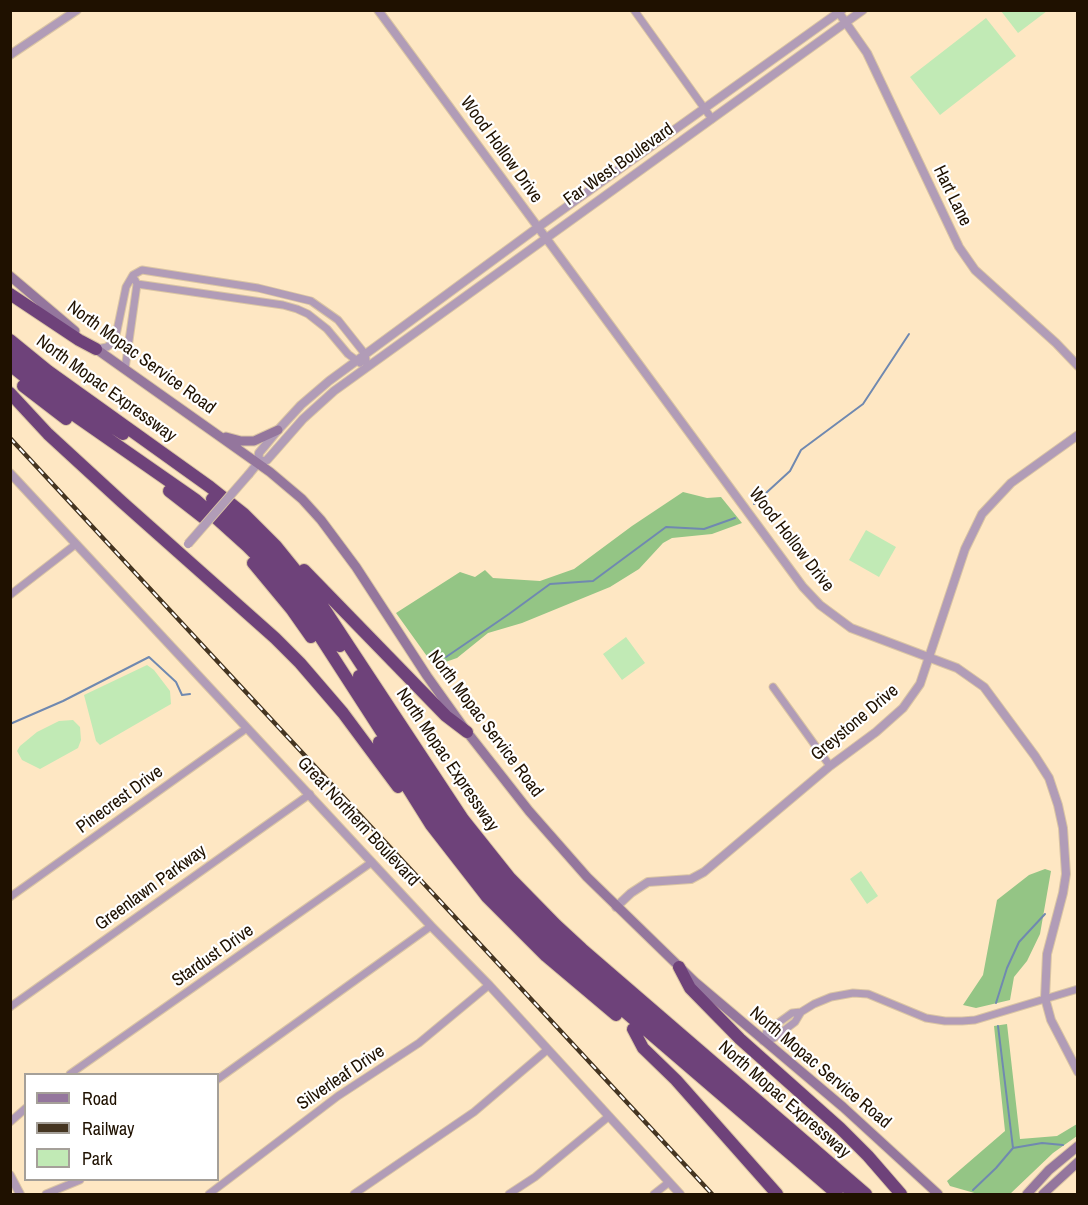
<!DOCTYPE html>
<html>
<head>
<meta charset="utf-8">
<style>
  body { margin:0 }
  #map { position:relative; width:1088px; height:1205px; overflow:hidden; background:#fee7c3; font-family:"Archivo Narrow",sans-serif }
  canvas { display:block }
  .frame { position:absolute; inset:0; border:12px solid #1f1100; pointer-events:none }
  .legend { position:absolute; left:24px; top:1073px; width:195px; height:108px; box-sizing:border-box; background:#fff; border:2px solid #a5a099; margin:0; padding:8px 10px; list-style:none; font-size:18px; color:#1f1100 }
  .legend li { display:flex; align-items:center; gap:12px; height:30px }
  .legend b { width:30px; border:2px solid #a5a099 }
</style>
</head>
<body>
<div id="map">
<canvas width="1088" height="1205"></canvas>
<div class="frame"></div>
<ul class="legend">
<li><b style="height:8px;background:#94769d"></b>Road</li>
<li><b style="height:8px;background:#453521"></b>Railway</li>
<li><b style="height:16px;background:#c1eab5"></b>Park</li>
</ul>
</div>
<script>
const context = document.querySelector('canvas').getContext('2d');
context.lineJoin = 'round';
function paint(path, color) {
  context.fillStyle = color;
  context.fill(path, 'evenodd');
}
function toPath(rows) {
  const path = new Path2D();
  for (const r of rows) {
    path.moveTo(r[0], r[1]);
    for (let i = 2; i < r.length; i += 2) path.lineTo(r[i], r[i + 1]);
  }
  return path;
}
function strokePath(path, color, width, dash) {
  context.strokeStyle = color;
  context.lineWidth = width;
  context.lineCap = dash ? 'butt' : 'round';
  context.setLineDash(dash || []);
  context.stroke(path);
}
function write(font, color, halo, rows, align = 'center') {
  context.font = font + ' "Archivo Narrow",sans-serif';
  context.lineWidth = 4.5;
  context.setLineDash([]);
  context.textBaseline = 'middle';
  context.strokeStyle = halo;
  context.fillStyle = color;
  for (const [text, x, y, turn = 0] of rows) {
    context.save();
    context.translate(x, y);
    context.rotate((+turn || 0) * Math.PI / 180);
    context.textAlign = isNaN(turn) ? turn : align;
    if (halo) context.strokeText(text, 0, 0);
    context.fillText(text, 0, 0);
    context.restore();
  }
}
const green = toPath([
  [1001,11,1047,11,1018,33],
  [986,18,1016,56,940,115,910,77],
  [866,530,896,547,879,577,849,560],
  [626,637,645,663,622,680,603,654],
  [147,665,154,670,170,691,171,704,100,745,96,741,84,695],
  [73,720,80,727,81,740,78,748,40,769,22,760,17,751,20,746,37,732,59,721],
  [861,871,878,896,867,904,850,879]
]);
const forest = toPath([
  [683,492,707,498,721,497,742,523,712,534,672,538,663,543,639,569,610,587,522,623,488,633,457,658,434,666,396,613,460,572,475,577,485,570,493,578,540,581,574,569,632,526],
  [1045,869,1051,871,1040,934,1027,961,1014,977,1010,1000,976,1008,963,1005,983,975,997,900,1029,875],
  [1007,1024,1020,1139,1057,1136,1077,1124,1077,1136,1053,1153,1010,1194,978,1194,950,1186,947,1181,1005,1131,994,1026]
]);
const stream = toPath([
  [754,504,790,471,801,450,863,404,909,334],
  [446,657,509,614,550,584,593,581,666,527,704,529,735,518],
  [10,724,63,701,149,657,176,682,182,695,190,694],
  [996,1003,1007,968,1019,942,1045,914],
  [1013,1148,1042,1143,1063,1145],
  [973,1190,996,1168,1013,1148,998,1026]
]);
const minor = toPath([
  [634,10,712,119],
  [137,284,283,305,297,309,308,314,327,329,348,354,360,363],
  [96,349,107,347,115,340,126,287,133,275,142,270,258,288,311,301,338,320,365,354,367,366],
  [125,369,137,284,135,280],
  [10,595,76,544],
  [773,687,830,766],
  [10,897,247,728],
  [10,1007,310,794],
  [763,1041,774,1038,795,1022,801,1012,814,1004,831,997,853,993,868,994,926,1018,945,1021,962,1021,975,1020,1078,989],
  [763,1041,767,1031,792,1013,801,1012],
  [70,1074,372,862],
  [218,1079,431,926],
  [10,1122,26,1108],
  [46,1194,80,1180],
  [209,1194,338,1096,419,1043,489,985],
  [354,1194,474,1112,547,1050],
  [509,1194,535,1177,608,1117],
  [654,1194,668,1183]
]);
const tertiary = toPath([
  [378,10,803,587,820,605,851,628,957,668,984,687,1035,756,1049,778,1058,805,1063,828,1066,874,1063,893,1047,954,1045,998,1051,1020,1078,1072],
  [837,10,867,53,959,247,975,270,1056,343,1078,366],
  [10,55,77,10],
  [258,463,259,453,278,430,301,405,329,381,537,228,842,10],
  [10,473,431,926,489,985,680,1194],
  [249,474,258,463,267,460,303,419,334,391,863,10],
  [616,907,631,893,648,882,691,879,704,872,830,766,876,732,903,708,920,684,965,549,982,514,1011,483,1078,435],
  [10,1175,20,1194]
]);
const secondary = toPath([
  [10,276,75,331],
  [92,346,270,472,302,499,321,520,356,567,427,676,467,732,529,811,587,877,695,982,843,1107,938,1194],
  [226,437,241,441,254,441,278,430],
  [1027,1194,1049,1170,1078,1146],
  [1043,1194,1078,1162]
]);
const motorway = toPath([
  [10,294,79,340,96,349],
  [10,340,48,371,210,487,244,514,276,546,314,593,463,819,510,878,556,925,582,949,866,1194],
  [10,352,70,400,123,434],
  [10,365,64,408,196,500,247,546,271,570,304,612,421,793,448,831,494,889,568,963,837,1194],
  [23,386,66,419],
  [10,393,48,434,122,502,275,638,300,663,343,713,398,787],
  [169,491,205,519],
  [212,499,254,537,278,562,312,605,340,646],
  [253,563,292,610,311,637],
  [304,570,446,716,467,732],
  [359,676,430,787,455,823,503,882,526,907,576,955,854,1194],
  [379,742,431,825,487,897,546,956,616,1015],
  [679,967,690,988,740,1039,840,1128,868,1156,901,1194],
  [633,1029,643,1048,676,1080,777,1194]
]);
const rail = toPath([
  [10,438,712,1194]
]);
const tertiaryBridge = toPath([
  [188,544,249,474]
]);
const streetNames = [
  ["Wood Hollow Drive",501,150,54],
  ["Far West Boulevard",619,165,-35],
  ["Hart Lane",952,196,64],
  ["North Mopac Service Road",141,358,36],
  ["North Mopac Expressway",106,389,36],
  ["Wood Hollow Drive",791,540,52],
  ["Greystone Drive",855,723,-40],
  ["North Mopac Service Road",485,724,53],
  ["North Mopac Expressway",447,760,56],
  ["Pinecrest Drive",120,800,-36],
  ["Great Northern Boulevard",358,822,47],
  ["Greenlawn Parkway",151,888,-36],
  ["Stardust Drive",213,956,-35],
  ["North Mopac Service Road",820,1068,40],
  ["Silverleaf Drive",341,1078,-34],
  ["North Mopac Expressway",784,1100,41]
];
paint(green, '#c1eab5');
paint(forest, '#94c585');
strokePath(stream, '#7089b0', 2);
strokePath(minor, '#dac5a4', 9);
strokePath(tertiary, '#dac5a4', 10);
strokePath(secondary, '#dac5a4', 11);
strokePath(motorway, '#dac5a4', 14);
strokePath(minor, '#b19cb7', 7);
strokePath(tertiary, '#b19cb7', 8);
strokePath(secondary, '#94769d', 9);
strokePath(motorway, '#6e427a', 12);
strokePath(rail, '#453521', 4.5);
strokePath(rail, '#fff', 2, [7]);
strokePath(tertiaryBridge, '#dac5a4', 10, []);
strokePath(tertiaryBridge, '#b19cb7', 8);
write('18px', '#1f1100', '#fff', streetNames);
</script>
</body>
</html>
